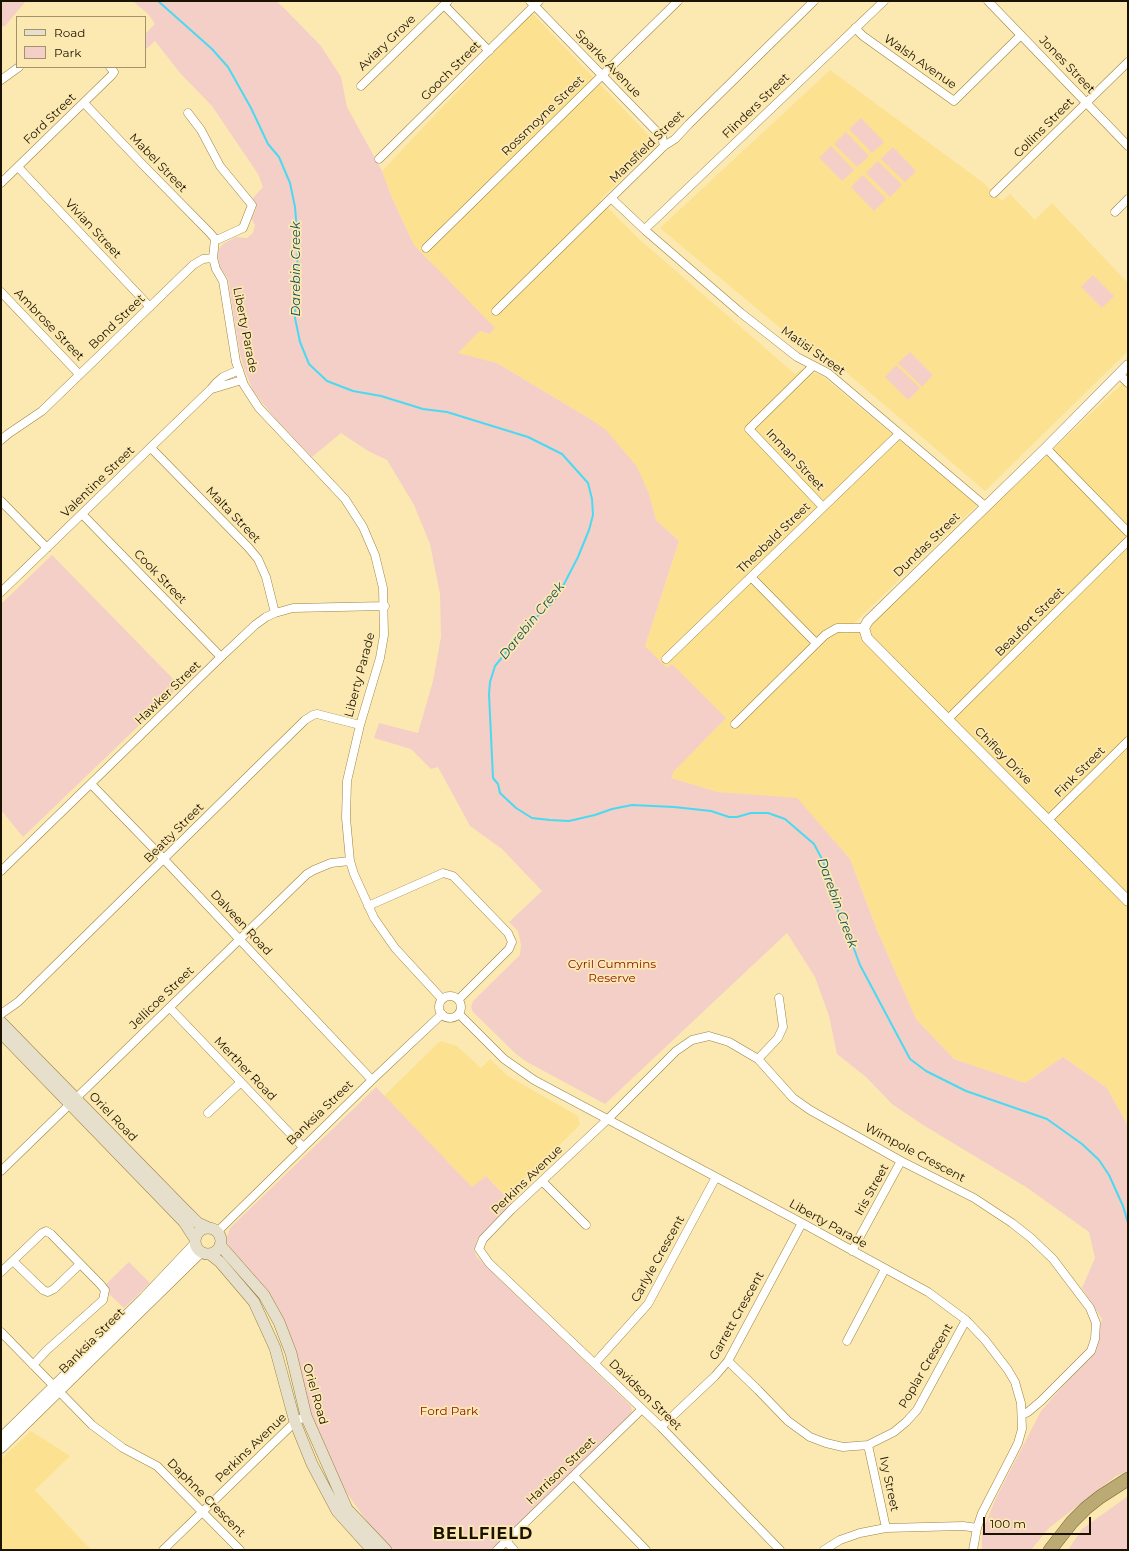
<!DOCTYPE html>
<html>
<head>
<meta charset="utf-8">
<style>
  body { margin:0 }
  #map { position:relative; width:1129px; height:1551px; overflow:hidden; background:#fce9b1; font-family:Montserrat,sans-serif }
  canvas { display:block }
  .frame { position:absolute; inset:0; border:2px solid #1b1300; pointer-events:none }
  .legend { position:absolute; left:16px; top:16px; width:130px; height:52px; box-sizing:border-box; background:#fce9b1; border:1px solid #a2936a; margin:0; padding:5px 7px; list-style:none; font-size:12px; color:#1b1300 }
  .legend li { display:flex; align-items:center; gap:8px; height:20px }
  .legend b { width:20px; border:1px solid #a2936a }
  .scale { position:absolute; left:983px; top:1517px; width:108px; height:18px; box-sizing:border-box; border:2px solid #1b1300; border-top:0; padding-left:5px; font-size:12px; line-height:14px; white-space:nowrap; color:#1b1300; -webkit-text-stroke:3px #fce9b1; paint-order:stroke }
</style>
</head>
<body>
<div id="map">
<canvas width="1129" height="1551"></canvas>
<div class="frame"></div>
<ul class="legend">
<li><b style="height:5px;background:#e6dfcb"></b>Road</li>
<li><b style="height:11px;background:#f4cfc7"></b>Park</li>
</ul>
<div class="scale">100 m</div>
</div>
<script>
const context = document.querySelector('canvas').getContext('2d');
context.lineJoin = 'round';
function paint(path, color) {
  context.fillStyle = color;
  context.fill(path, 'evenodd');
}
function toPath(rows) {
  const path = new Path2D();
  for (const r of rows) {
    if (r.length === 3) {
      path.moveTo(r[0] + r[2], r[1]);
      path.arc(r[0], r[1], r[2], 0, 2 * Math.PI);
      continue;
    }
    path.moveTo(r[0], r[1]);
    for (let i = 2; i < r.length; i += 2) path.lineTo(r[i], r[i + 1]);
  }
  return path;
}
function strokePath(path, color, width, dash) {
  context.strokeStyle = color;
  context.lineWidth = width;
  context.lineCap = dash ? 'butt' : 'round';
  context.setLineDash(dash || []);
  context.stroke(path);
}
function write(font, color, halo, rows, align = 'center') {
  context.font = font + ' Montserrat,sans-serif';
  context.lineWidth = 3.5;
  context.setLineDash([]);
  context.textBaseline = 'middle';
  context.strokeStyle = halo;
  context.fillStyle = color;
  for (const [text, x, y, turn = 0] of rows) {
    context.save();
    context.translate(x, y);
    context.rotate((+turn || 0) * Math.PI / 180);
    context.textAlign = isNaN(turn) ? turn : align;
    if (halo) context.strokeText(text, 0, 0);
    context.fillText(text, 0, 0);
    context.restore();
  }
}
const built = toPath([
  [532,13,657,144,600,200,639,239,795,374,801,369,821,375,977,505,843,634,866,628,1128,378,1128,1126,1107,1088,1063,1057,1025,1083,954,1059,916,1019,877,930,850,859,797,799,718,792,670,778,674,771,675,667,672,664,667,669,645,646,679,541,656,520,649,494,592,420,497,363,457,353,480,331,428,259,414,245,392,198,382,171],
  [830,70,985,184,1002,201,1010,194,1035,220,1052,203,1128,283,1128,351,985,491,821,351,814,356,660,228],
  [440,1041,457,1046,481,1068,490,1059,508,1076,578,1116,580,1125,506,1196,486,1176,473,1188,384,1096],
  [31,1431,70,1456,35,1490,91,1550,1,1550,1,1459]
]);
const green = toPath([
  [1,1,26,1,5,26,1,27],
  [133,1,276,1,283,7,321,46,341,77,347,107,382,171,392,198,414,245,495,328,489,334,480,331,458,353,497,363,592,420,606,430,637,467,649,494,656,520,679,541,645,646,667,668,672,664,726,718,674,771,671,778,718,792,797,798,850,859,877,930,916,1019,954,1059,1025,1083,1063,1057,1107,1088,1128,1126,1128,1471,1116,1476,1049,1528,1031,1550,982,1550,982,1532,996,1498,1041,1411,1092,1353,1102,1319,1082,1288,1095,1258,1089,1232,1026,1187,923,1125,892,1104,866,1077,837,1054,829,1016,815,977,787,933,605,1104,527,1062,516,1054,473,1012,471,1007,473,1001,520,955,521,945,518,931,509,922,542,891,502,849,470,826,438,767,431,769,411,749,374,738,379,723,418,733,433,681,441,637,440,594,430,544,414,505,387,460,368,451,341,433,312,457,273,416,253,391,244,368,240,354,228,279,220,267,218,255,218,250,223,244,236,237,247,238,253,233,255,225,251,218,254,214,256,208,252,199,263,187,258,174,212,106,180,73,155,41,145,50,145,34,155,24,149,15],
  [861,118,884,142,872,153,849,129],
  [846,132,869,156,857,167,834,144],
  [831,146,854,170,842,181,819,158],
  [893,147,916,171,905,182,881,159],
  [878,161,902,185,890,197,866,173],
  [863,175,886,199,874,211,851,187],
  [1093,275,1114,296,1102,308,1081,287],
  [910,352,933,375,922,387,898,363],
  [896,365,920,388,908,400,885,377],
  [52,555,180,686,23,837,1,810,1,604],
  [376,1087,472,1187,486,1176,513,1204,477,1240,474,1250,477,1257,631,1406,632,1411,630,1416,494,1550,391,1550,374,1531,338,1481,313,1423,295,1362,249,1271,229,1246,226,1240,230,1228],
  [129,1262,150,1283,124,1308,108,1293,104,1286],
  [1128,1496,1128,1550,1068,1550,1082,1529]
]);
const stream = toPath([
  [158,1,212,49,228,67,251,108,268,144,279,157,290,183,295,207,298,244,295,318,300,342,309,364,327,381,353,391,381,396,423,409,447,412,528,437,562,454,588,483,592,499,593,515,589,530,578,557,562,588,553,602,529,624,495,666,490,682,489,694,493,778,498,784,500,793,516,808,532,818,550,820,569,821,595,815,612,809,632,805,674,807,711,811,729,817,737,817,751,813,768,813,785,819,814,844,823,861,839,914,847,930,860,965,910,1059,926,1071,966,1091,1047,1119,1082,1144,1099,1160,1109,1175,1123,1206,1128,1223]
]);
const minor = toPath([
  [530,1,662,137,664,146],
  [988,1,1128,146],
  [444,5,489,51],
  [855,28,863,36,954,101,1021,35],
  [1,80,19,67],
  [361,86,448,1],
  [84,103,145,167,210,233,215,239],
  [379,159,539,1],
  [18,167,150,307],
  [1,183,112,75,114,72,110,67],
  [994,193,1128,62],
  [611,198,646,231,741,313,797,357,828,373,985,506],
  [1115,212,1128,199],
  [645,229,884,1],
  [426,248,678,1],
  [213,258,216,269,223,281,236,362,244,385,259,408,345,499,363,527,375,555,383,588,384,635,380,658,360,725,347,781,346,818,350,861,354,874,374,918,395,948,442,999],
  [1,292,79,374],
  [496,311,664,146,675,139,689,124,814,1],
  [813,366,749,429,823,507],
  [1119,374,1128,383],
  [212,389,242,380],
  [1,440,8,434,42,411,193,265,203,259,213,258,215,239,219,239,243,228,252,205,220,166,201,130,188,113],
  [151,448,248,547,258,559,266,577,275,613],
  [1046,448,1128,532],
  [1,501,47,548],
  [82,514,221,657],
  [751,577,816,643],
  [1,592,211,389,216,383,223,377,239,370],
  [666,659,899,434],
  [948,719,1128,541],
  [735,724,825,635,837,628,864,628],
  [91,784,159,854,372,1080],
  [1048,820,1128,741],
  [1,871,221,657,255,625,266,617,275,613,293,608,385,606],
  [368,906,443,873,453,876,508,933,512,942,509,949,459,999],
  [450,1007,11],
  [170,1008,303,1147],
  [1,1014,18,1002,305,720,313,715,317,714,360,725],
  [459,1014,504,1059,534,1080,802,1223,928,1292,966,1320,985,1340,1008,1370,1015,1382,1021,1403,1022,1429,1018,1443,1012,1455,982,1513,977,1528,973,1550],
  [758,1059,778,1038,783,1027,779,998],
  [208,1113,241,1082],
  [1,1171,307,874,314,870,331,863,350,861],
  [542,1181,586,1225],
  [217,1232,372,1080,442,1014],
  [852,1251,901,1161],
  [13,1261,43,1290,48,1292,54,1289,80,1264],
  [1,1272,42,1233,46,1231,51,1234,100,1284,105,1290,103,1300,47,1350,33,1365],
  [1,1332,92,1425,123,1448,157,1466,240,1550],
  [847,1341,885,1269],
  [728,1361,758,1390,788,1421,810,1437,826,1443,843,1447,868,1445,894,1432,906,1422,917,1410,966,1320],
  [595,1363,648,1304,716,1177],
  [661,1427,715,1376,728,1361,802,1223],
  [868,1445,886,1528],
  [574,1476,646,1550],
  [506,1541,514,1550],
  [163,1550,295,1422,306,1416],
  [497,1550,642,1409],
  [780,1550,661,1427,489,1263,479,1249,483,1239,511,1210,608,1119,676,1051,692,1040,709,1036,729,1042,758,1059,793,1098,810,1110,901,1161,974,1198,1012,1223,1031,1238,1053,1259,1090,1308,1096,1323,1095,1339,1091,1351,1041,1401,1028,1412,1022,1415],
  [824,1550,840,1540,860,1533,886,1528,963,1526,977,1528]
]);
const tertiary = toPath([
  [1128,365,1046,448,868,621,864,628,867,638,1128,901],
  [1,1438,144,1298,195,1244],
  [1,1448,201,1252]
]);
const secondary = toPath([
  [1,1022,186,1211,198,1223,209,1228],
  [1,1033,184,1222,195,1239],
  [208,1241,13],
  [220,1245,264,1295,279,1322,291,1353,306,1416,347,1509,386,1550],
  [210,1254,220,1262,254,1302,275,1348,295,1422,312,1464,337,1511,372,1550]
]);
const trunk = toPath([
  [1050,1550,1072,1522,1086,1508,1100,1497,1128,1479]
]);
const streetNames = [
  ["Aviary Grove",387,43,-44],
  ["Walsh Avenue",920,62,35],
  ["Sparks Avenue",608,64,46],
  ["Jones Street",1067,65,46],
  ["Gooch Street",451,71,-45],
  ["Flinders Street",756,106,-44],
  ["Rossmoyne Street",543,116,-44],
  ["Ford Street",50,119,-44],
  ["Collins Street",1044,128,-45],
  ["Mansfield Street",647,147,-44],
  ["Mabel Street",158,163,46],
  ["Vivian Street",93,229,47],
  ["Bond Street",117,322,-44],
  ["Ambrose Street",49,325,46],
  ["Liberty Parade",245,330,79],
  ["Matisi Street",813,351,35],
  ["Inman Street",795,460,47],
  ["Valentine Street",98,482,-44],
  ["Malta Street",233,515,46],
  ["Theobald Street",774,538,-44],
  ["Dundas Street",927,545,-44],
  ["Cook Street",160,577,46],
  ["Beaufort Street",1030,622,-45],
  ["Liberty Parade",360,675,-75],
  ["Hawker Street",168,693,-44],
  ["Chifley Drive",1003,756,45],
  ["Fink Street",1080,772,-45],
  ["Beatty Street",174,833,-45],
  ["Dalveen Road",241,923,47],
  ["Jellicoe Street",162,998,-44],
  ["Merther Road",245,1069,46],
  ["Banksia Street",320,1113,-44],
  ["Oriel Road",113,1117,46],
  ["Wimpole Crescent",915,1153,28],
  ["Perkins Avenue",527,1180,-44],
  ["Iris Street",872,1190,-61],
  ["Liberty Parade",828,1224,29],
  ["Carlyle Crescent",658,1259,-61],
  ["Garrett Crescent",737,1316,-61],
  ["Banksia Street",92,1341,-45],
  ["Poplar Crescent",926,1366,-60],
  ["Oriel Road",315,1394,74],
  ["Davidson Street",645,1395,44],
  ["Perkins Avenue",251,1448,-44],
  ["Harrison Street",561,1471,-44],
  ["Ivy Street",889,1484,78],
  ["Daphne Crescent",206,1498,45]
];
const parkNames = [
  ["Cyril Cummins",612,964],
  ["Reserve",612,978],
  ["Ford Park",449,1411]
];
const waterNames = [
  ["Darebin Creek",296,269,-90],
  ["Darebin Creek",532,621,-51],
  ["Darebin Creek",837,903,70]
];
const districtNames = [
  ["BELLFIELD",483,1534]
];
paint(built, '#fce191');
paint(green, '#f4cfc7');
strokePath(stream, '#4bd9f2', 2);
strokePath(minor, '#9b843f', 9);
strokePath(tertiary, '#9b843f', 11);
strokePath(secondary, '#9b843f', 12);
strokePath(trunk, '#786735', 14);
strokePath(minor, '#fff', 8);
strokePath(tertiary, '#fff', 10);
strokePath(secondary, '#e6dfcb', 11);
strokePath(trunk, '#bbaa74', 13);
write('12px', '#1b1300', '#fce9b1', streetNames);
write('12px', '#871000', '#fce9b1', parkNames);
write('italic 13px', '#18535d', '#fce9b1', waterNames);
context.letterSpacing = '1px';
write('bold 16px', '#1b1300', '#fce9b1', districtNames);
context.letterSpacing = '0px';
</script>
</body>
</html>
